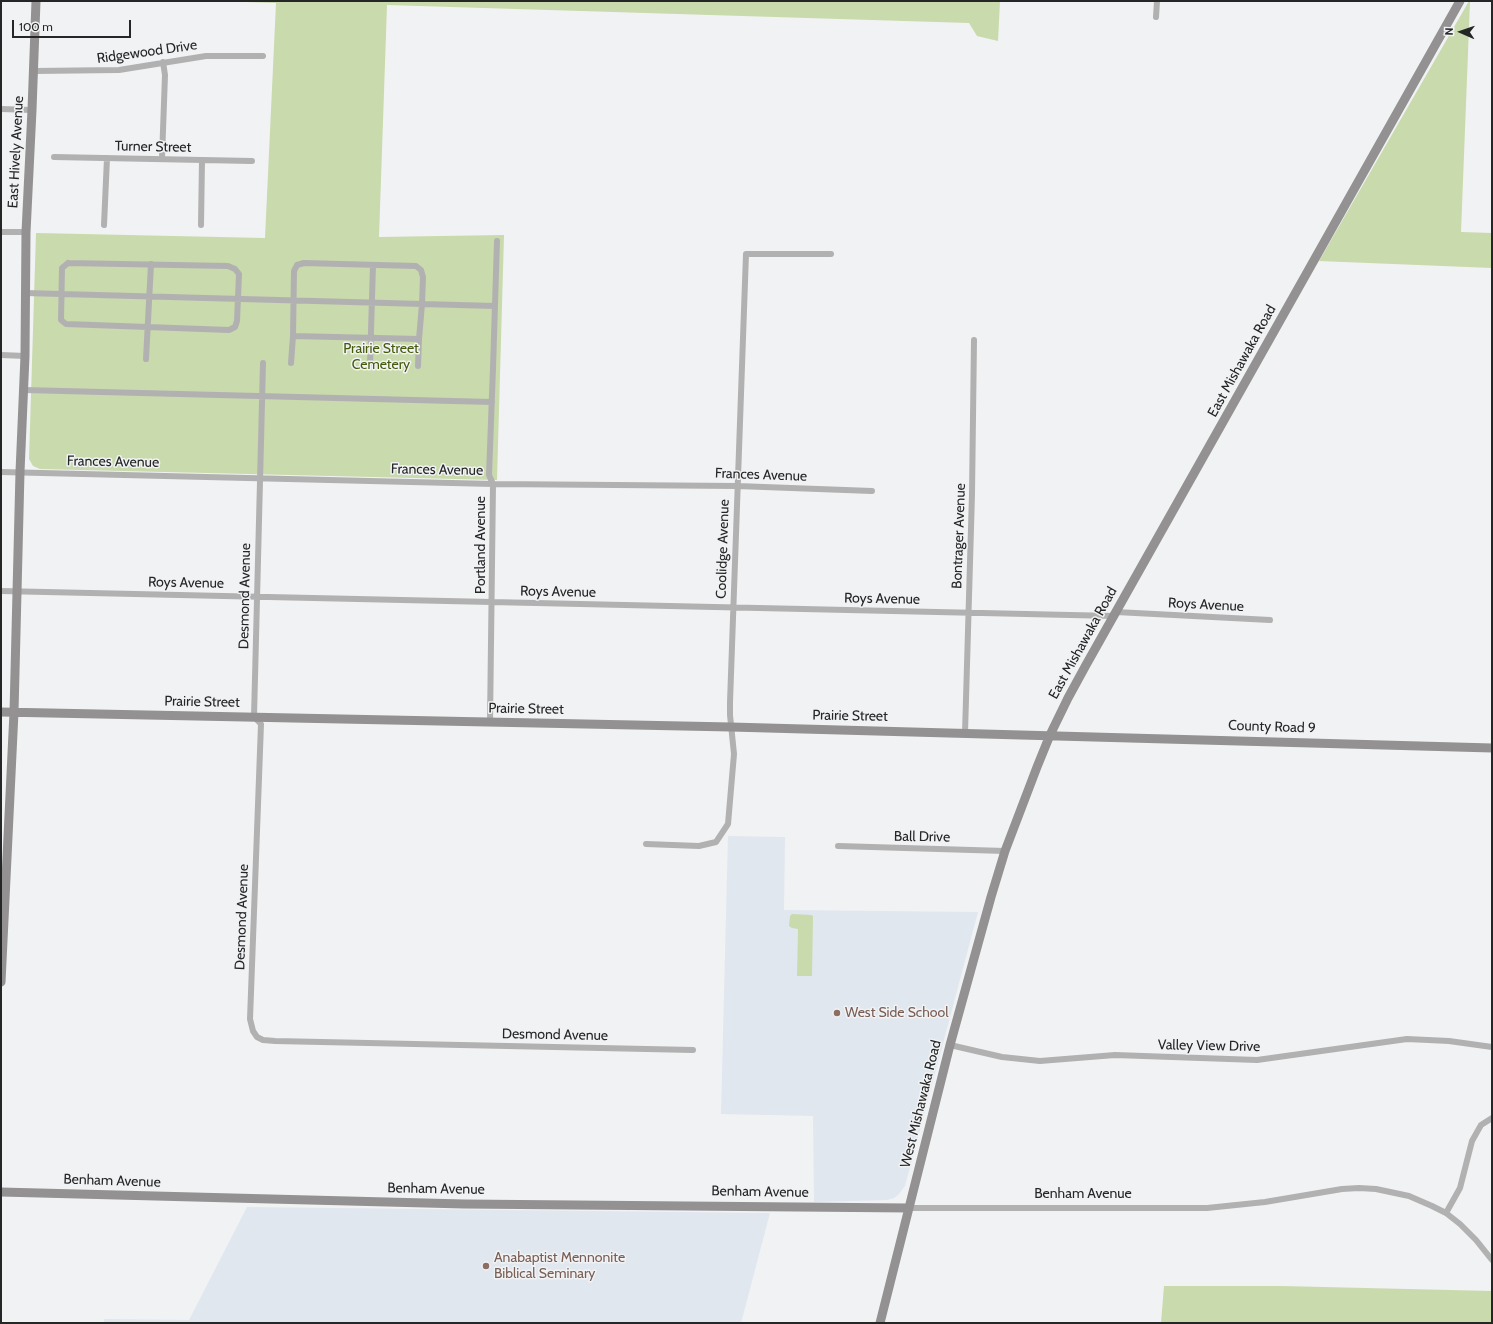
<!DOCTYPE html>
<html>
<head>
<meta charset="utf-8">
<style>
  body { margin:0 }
  #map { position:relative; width:1493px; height:1324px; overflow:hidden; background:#f1f2f4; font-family:Cabin,sans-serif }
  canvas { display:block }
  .frame { position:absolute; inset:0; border:2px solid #252626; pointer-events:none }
  .north { position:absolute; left:1441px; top:12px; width:40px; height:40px; -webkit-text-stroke:3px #f1f2f4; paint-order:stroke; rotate:272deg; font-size:11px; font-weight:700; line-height:16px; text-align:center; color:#252626 }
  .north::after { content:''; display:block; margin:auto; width:14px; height:18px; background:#252626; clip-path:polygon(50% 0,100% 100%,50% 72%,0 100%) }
  .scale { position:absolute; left:12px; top:20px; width:119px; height:18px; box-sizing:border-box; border:2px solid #252626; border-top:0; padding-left:5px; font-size:12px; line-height:14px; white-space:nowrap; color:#252626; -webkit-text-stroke:3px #f1f2f4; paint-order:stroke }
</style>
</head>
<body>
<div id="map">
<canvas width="1493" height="1324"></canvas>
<div class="frame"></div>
<div class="north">N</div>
<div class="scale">100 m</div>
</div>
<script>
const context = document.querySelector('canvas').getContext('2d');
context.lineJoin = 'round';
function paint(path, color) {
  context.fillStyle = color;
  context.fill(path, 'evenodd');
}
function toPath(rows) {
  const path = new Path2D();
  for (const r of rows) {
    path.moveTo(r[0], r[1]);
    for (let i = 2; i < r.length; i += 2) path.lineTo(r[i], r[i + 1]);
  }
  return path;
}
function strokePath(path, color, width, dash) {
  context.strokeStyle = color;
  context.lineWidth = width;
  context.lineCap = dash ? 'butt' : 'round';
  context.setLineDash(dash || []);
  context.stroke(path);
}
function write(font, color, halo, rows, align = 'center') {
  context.font = font + ' Cabin,sans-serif';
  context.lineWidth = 3;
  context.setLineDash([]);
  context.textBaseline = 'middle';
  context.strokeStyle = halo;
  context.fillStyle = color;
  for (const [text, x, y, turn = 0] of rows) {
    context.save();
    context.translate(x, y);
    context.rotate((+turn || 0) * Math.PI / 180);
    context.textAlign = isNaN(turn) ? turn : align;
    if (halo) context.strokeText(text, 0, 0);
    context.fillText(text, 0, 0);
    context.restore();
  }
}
const built = toPath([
  [728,836,785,837,784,910,978,912,905,1186,898,1195,894,1198,887,1200,814,1202,813,1116,721,1114],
  [247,1207,770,1213,741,1323,104,1323,104,1319,189,1320]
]);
const green = toPath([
  [214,1,1000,1,998,41,977,36,969,23,387,5,379,237,504,235,497,480,40,469,33,466,29,459,36,233,265,238,276,3],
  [1469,1,1470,1,1461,232,1492,233,1492,268,1319,261],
  [792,914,811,915,813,916,812,976,797,976,798,929,792,928,789,926,790,916],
  [1164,1286,1281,1286,1492,1291,1492,1323,1161,1323]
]);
const street = toPath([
  [1156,17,1157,1],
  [34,71,119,70,206,56,263,56],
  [1,109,32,110],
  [54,157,252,161],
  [162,158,165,75,163,62],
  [104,225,107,158],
  [201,225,202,160],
  [1,232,26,232],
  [68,263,228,266,235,269,239,274,237,321,235,327,229,330,66,324,61,320,62,268,68,263],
  [25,293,495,306],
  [1,355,25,356],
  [146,359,151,264],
  [263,363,254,717,261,724,250,1019,253,1031,257,1037,263,1040,275,1041,693,1050],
  [291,363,293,336],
  [370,364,373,265],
  [418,366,419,339,422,304,423,277,421,270,416,266,304,263,297,265,294,271,293,336,419,339],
  [24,390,492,402],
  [1,472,493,484,737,486,872,491],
  [1,591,1115,616],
  [1116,612,1270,620],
  [490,722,493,484,489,475,493,368,497,241],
  [965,733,972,494,974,340],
  [646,844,699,846,716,842,728,824,734,754,730,715,730,702,746,254,831,254],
  [838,846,1005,851],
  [950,1045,1002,1057,1040,1061,1115,1055,1257,1060,1407,1039,1449,1041,1492,1047],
  [909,1208,1207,1208,1265,1202,1342,1189,1359,1188,1376,1189,1409,1196,1432,1206,1446,1213,1460,1224,1476,1240,1492,1260],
  [1446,1213,1460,1188,1472,1141,1481,1125,1492,1118]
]);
const secondary = toPath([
  [1,712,731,727,1492,748],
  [1,982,14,712,20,472,25,356,26,232,32,110,36,1],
  [1,1192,464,1204,909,1208],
  [880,1323,950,1045,991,897,1005,851,1037,767,1050,735,1068,698,1086,665,1460,1]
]);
const markers = [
  [837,1013,4,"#8d6e63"],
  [486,1266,4,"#8d6e63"]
];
const streetNames = [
  ["Ridgewood Drive",147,52,-8],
  ["Turner Street",153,147,1],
  ["East Hively Avenue",16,152,-87],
  ["East Mishawaka Road",1242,361,-61],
  ["Frances Avenue",113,462,1],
  ["Frances Avenue",437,470,1],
  ["Frances Avenue",761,475,2],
  ["Bontrager Avenue",959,536,-88],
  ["Portland Avenue",481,545,-90],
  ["Coolidge Avenue",723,549,-88],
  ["Roys Avenue",186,583,1],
  ["Roys Avenue",558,592,1],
  ["Desmond Avenue",245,596,-89],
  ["Roys Avenue",882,599,1],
  ["Roys Avenue",1206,605,3],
  ["East Mishawaka Road",1083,643,-61],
  ["Prairie Street",202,702,1],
  ["Prairie Street",526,709,1],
  ["Prairie Street",850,716,1],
  ["County Road 9",1272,727,2],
  ["Ball Drive",922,837,1],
  ["Desmond Avenue",242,917,-88],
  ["Desmond Avenue",555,1035,1],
  ["Valley View Drive",1209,1046,1],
  ["West Mishawaka Road",921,1104,-76],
  ["Benham Avenue",112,1181,2],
  ["Benham Avenue",436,1189,1],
  ["Benham Avenue",760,1192,1],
  ["Benham Avenue",1083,1194]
];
const parkNames = [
  ["Prairie Street",381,349],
  ["Cemetery",381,365]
];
const educationNames = [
  ["West Side School",845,1013],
  ["Anabaptist Mennonite",494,1258],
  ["Biblical Seminary",494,1274]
];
paint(built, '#e1e7ef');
paint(green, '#c9daac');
strokePath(street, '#b2b1b1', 6);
strokePath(secondary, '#939191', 9);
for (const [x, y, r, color] of markers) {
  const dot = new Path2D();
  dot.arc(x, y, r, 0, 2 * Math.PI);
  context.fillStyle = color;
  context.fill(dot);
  strokePath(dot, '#f1f2f4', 1.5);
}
write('14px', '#252626', '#f1f2f4', streetNames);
write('14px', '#455a0a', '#f1f2f4', parkNames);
write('14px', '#785e54', '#f1f2f4', educationNames, 'left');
</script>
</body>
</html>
